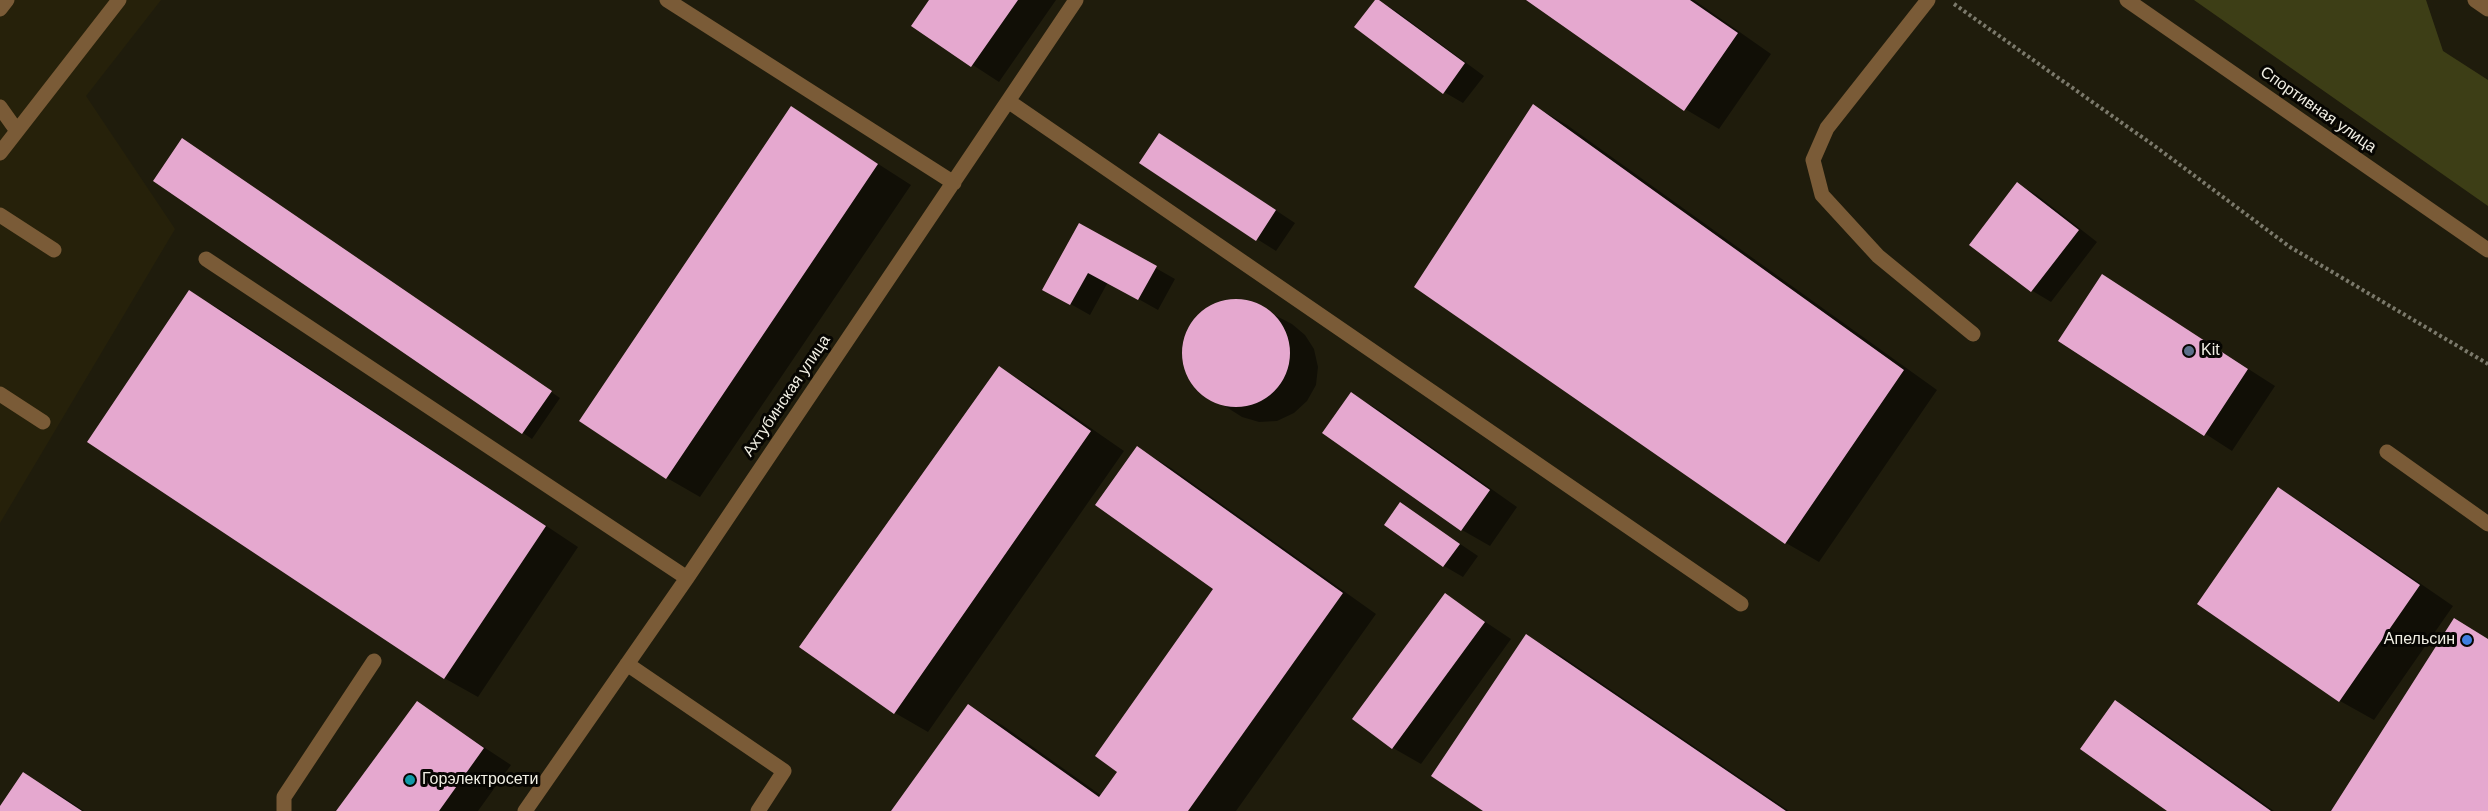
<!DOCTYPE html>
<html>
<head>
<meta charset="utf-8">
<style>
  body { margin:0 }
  canvas { display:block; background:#1f1c0c }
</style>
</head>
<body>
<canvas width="2488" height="811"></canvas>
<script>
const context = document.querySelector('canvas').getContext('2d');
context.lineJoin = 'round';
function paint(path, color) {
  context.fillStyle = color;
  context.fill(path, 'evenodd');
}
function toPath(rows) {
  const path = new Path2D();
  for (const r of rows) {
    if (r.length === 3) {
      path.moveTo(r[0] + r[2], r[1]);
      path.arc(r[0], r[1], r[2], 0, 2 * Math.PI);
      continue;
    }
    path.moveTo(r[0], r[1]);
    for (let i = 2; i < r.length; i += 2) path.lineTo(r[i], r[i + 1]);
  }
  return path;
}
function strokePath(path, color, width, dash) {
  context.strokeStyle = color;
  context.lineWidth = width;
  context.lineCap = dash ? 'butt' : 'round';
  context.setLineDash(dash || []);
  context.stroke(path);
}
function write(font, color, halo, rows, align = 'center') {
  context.font = font + ' Arial,sans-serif';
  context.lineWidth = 6;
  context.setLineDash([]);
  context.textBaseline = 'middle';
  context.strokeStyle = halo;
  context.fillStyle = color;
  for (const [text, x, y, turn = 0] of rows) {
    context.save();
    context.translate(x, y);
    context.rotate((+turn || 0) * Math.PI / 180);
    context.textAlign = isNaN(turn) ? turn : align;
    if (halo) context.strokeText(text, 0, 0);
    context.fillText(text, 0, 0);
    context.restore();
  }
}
const built = toPath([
  [0,0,161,0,86,96,175,229,0,523]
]);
const green = toPath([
  [2194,0,2426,0,2443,51,2488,80,2488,206]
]);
const shadow = toPath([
  [931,0,1056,0,999,82,913,26],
  [1377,0,1396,11,1484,76,1463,103,1444,92],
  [1528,0,1694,0,1771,54,1719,129,1685,109],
  [1534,106,1567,125,1937,390,1819,562,1786,543],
  [791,108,911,185,700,497,667,478],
  [192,145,560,398,532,439,155,180],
  [1179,146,1295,223,1276,251,1257,239],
  [2018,184,2037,195,2097,242,2051,302,2031,290],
  [1080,225,1175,279,1158,310,1108,282,1090,315,1044,289],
  [2103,276,2275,386,2232,451,2060,340],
  [189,292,223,311,578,547,478,697,444,678],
  [1232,300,1249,302,1292,324,1305,335,1314,349,1318,367,1316,385,1307,401,1294,413,1277,421,1259,422,1242,417,1198,389,1188,374,1184,358,1185,342,1191,326,1202,313,1216,304],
  [999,368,1033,388,1124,451,928,732,895,713,801,647],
  [1351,394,1379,410,1517,507,1490,546,1462,530,1324,433],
  [1138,448,1171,468,1376,614,1236,811,893,811,969,706,1002,725,1102,796,1120,772,1215,589],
  [2278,489,2312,509,2453,606,2374,720,2340,701,2200,604],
  [1401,504,1478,556,1463,577,1444,566],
  [1445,595,1511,639,1421,764,1393,748,1354,719],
  [1527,636,1560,655,1789,811,1485,811],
  [2116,702,2143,718,2274,811,2170,811],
  [417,703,511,765,478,811,338,811],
  [23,774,57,793,84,811,0,811]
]);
const building = toPath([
  [929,0,1018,0,971,67,911,26],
  [1375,0,1379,0,1465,63,1443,94,1354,27],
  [1526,0,1690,0,1738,33,1684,111],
  [1533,104,1904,370,1785,544,1414,287],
  [791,106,878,164,666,479,579,421],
  [1159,133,1276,210,1256,241,1139,163],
  [182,138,552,391,522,434,153,181],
  [2017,182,2079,230,2031,292,1969,245],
  [1079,223,1157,266,1138,300,1088,273,1070,305,1042,290],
  [2102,274,2248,369,2204,436,2058,341],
  [189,290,546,526,444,679,87,442],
  [1236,353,54],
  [999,366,1091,431,894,714,799,647],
  [1351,392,1490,490,1461,531,1322,433],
  [1137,446,1343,593,1188,811,891,811,968,704,1099,797,1117,772,1095,756,1213,589,1095,505],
  [2278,487,2420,585,2339,702,2197,604],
  [1400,502,1460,544,1443,567,1384,525],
  [1445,593,1485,622,1392,749,1352,719],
  [2454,618,2488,639,2488,811,2331,811],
  [1526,634,1786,811,1483,811,1431,776],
  [2115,700,2271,811,2167,811,2080,749],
  [417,701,484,748,439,811,336,811],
  [23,772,82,811,0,811,0,806]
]);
const path = toPath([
  [1954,4,2156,147,2290,247,2488,364]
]);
const minor = toPath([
  [667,0,954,183],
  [1928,0,1827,128,1813,160,1822,195,1878,256,1973,334],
  [2127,0,2488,250],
  [2475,0,2488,9],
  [0,9,7,0],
  [1008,101,1741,604],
  [0,107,17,131],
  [0,153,119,0],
  [0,215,54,250],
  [206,259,687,578],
  [0,394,43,422],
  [2387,452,2488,524],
  [627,664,784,771,758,811],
  [284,811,284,797,374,661],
  [525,811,687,578,1076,0]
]);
const markers = [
  [2189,351,6,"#5c6f8a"],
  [2467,640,6,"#3f7fe0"],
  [410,780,6,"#0f9aa8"]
];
const streetNames = [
  ["Спортивная улица",2318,110,35],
  ["Ахтубинская улица",787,396,-56]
];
const poiNames = [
  ["Kit",2201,351],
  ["Апельсин",2455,640,"right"],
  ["Горэлектросети",422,780]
];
paint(built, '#26210a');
paint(green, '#3d3e16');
paint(shadow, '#0007');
paint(building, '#e5a8cf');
strokePath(path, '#7b796b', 4, [3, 3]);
strokePath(minor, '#7a5b37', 15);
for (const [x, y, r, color] of markers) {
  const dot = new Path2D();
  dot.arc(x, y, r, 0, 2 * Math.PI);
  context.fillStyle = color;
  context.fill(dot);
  strokePath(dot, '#070602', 2);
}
write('16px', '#f1efe4', '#070602', streetNames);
write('16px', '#f1efe4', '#070602', poiNames, 'left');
</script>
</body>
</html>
